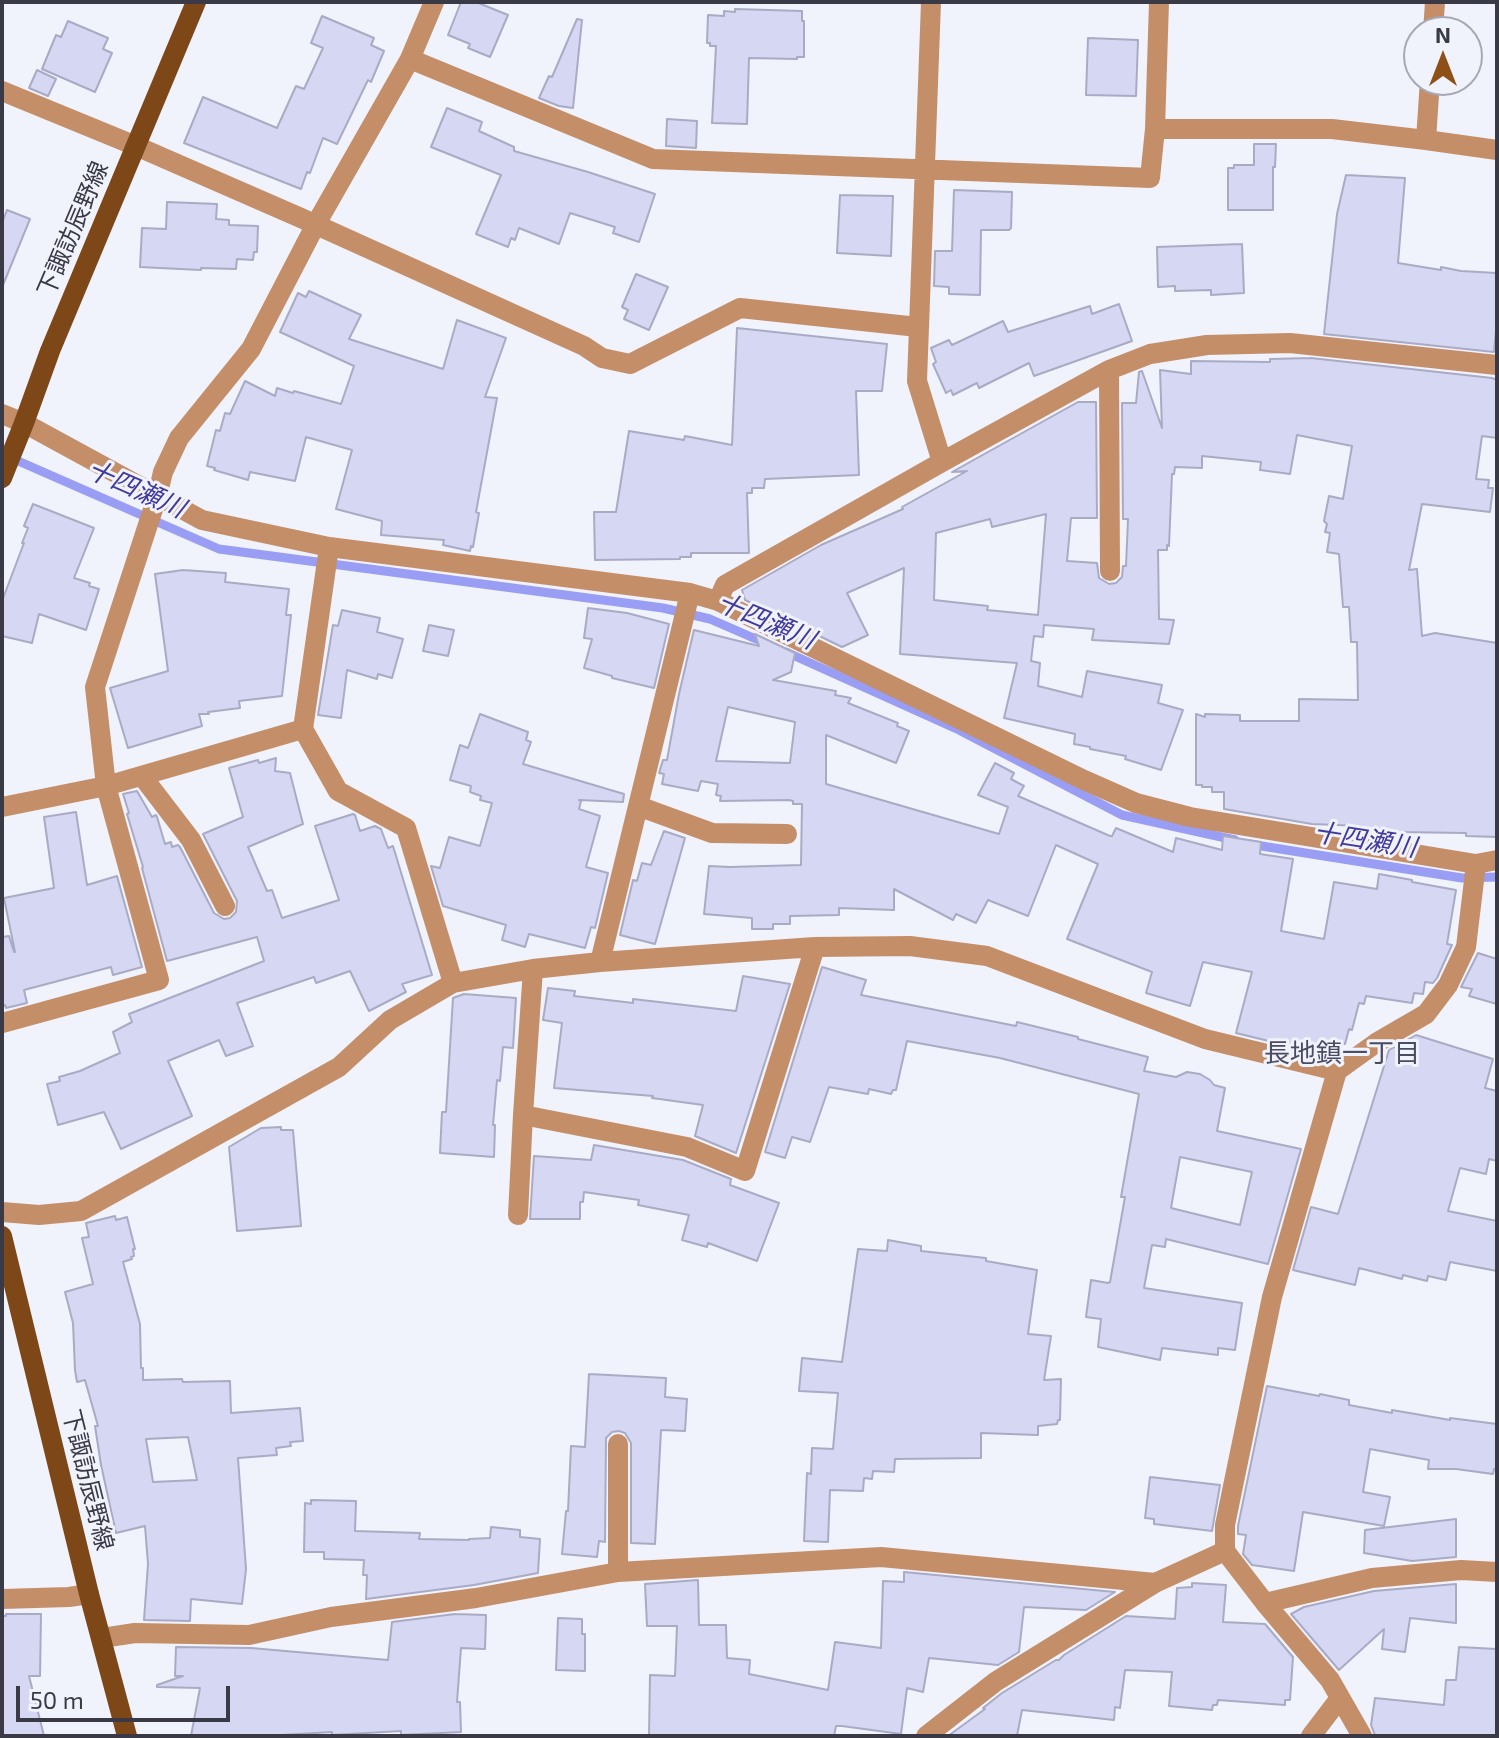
<!DOCTYPE html>
<html>
<head>
<meta charset="utf-8">
<style>
  body { margin:0 }
  #map { position:relative; width:1499px; height:1738px; overflow:hidden; background:#f0f2fc; font-family:"Exo 2",sans-serif }
  canvas { display:block }
  .frame { position:absolute; inset:0; border:4px solid #393a45; pointer-events:none }
  .north { position:absolute; left:1403px; top:16px; width:80px; height:80px; box-sizing:border-box; background:#f0f2fc; border:2px solid #a7a8b3; border-radius:50%; rotate:0deg; font-size:22px; font-weight:700; line-height:32px; text-align:center; color:#393a45 }
  .north::after { content:''; display:block; margin:auto; width:28px; height:36px; background:#8f5017; clip-path:polygon(50% 0,100% 100%,50% 72%,0 100%) }
  .scale { position:absolute; left:16px; top:1686px; width:214px; height:36px; box-sizing:border-box; border:4px solid #393a45; border-top:0; padding-left:10px; font-size:24px; line-height:28px; white-space:nowrap; color:#393a45; -webkit-text-stroke:6px #f0f2fc; paint-order:stroke }
</style>
</head>
<body>
<div id="map">
<canvas width="1499" height="1738"></canvas>
<div class="frame"></div>
<div class="north">N</div>
<div class="scale">50 m</div>
</div>
<script>
const context = document.querySelector('canvas').getContext('2d');
context.lineJoin = 'round';
function toPath(rows) {
  const path = new Path2D();
  for (const r of rows) {
    path.moveTo(r[0], r[1]);
    for (let i = 2; i < r.length; i += 2) path.lineTo(r[i], r[i + 1]);
  }
  return path;
}
function strokePath(path, color, width, dash) {
  context.strokeStyle = color;
  context.lineWidth = width;
  context.lineCap = dash ? 'butt' : 'round';
  context.setLineDash(dash || []);
  context.stroke(path);
}
function paint(path, color) {
  context.fillStyle = color;
  context.fill(path, 'evenodd');
}
function write(font, color, halo, rows, align = 'center') {
  context.font = font + ' "Exo 2","Noto Sans JP",sans-serif';
  context.lineWidth = 6;
  context.setLineDash([]);
  context.textBaseline = 'middle';
  context.strokeStyle = halo;
  context.fillStyle = color;
  for (const [text, x, y, turn = 0] of rows) {
    context.save();
    context.translate(x, y);
    context.rotate((+turn || 0) * Math.PI / 180);
    context.textAlign = isNaN(turn) ? turn : align;
    if (halo) context.strokeText(text, 0, 0);
    context.fillText(text, 0, 0);
    context.restore();
  }
}
const stream = toPath([
  [9,457,219,549,663,608,710,619,765,643],
  [786,652,959,730,1122,815,1235,840],
  [1249,844,1462,878,1497,877]
]);
const building = toPath([
  [461,2,476,2,508,15,490,57,468,48,470,44,448,35,461,2],
  [735,9,802,11,802,21,804,21,804,57,797,57,797,59,749,58,747,124,712,123,716,46,710,46,710,43,707,43,708,15,724,16,724,11,735,12,735,9],
  [322,16,374,38,371,45,384,51,371,82,368,80,337,144,323,138,310,173,307,172,301,189,184,143,203,97,277,128,296,86,304,89,323,48,311,43,322,16],
  [577,19,582,20,573,108,559,106,539,98,549,76,552,77,577,19],
  [68,21,108,38,103,49,112,53,95,92,42,69,56,35,61,37,68,21],
  [1088,38,1138,40,1136,96,1086,95,1088,38],
  [37,70,56,79,48,96,29,88,37,70],
  [447,108,482,122,479,131,514,147,514,151,588,172,655,194,639,242,613,233,615,227,570,213,559,244,519,228,515,240,511,238,508,247,476,234,501,175,431,147,447,108],
  [667,119,697,121,696,148,666,146,667,119],
  [1254,144,1276,144,1275,167,1273,167,1273,210,1228,210,1228,168,1234,168,1234,165,1254,165,1254,144],
  [1346,175,1405,178,1398,263,1441,270,1441,267,1461,271,1497,273,1497,319,1494,352,1324,334,1337,214,1346,175],
  [954,190,1012,192,1011,228,1009,230,981,230,980,295,949,294,949,287,934,286,935,251,952,251,954,190],
  [840,195,893,196,891,256,837,253,840,195],
  [167,202,217,204,216,219,229,220,229,225,258,226,257,252,254,252,253,260,237,259,236,269,201,268,201,270,140,267,142,228,166,229,167,202],
  [7,210,30,219,3,285,2,223,7,210],
  [1242,244,1244,293,1211,295,1211,290,1175,291,1175,286,1158,287,1157,247,1242,244],
  [636,274,668,287,649,330,624,319,628,310,622,307,636,274],
  [309,291,361,315,349,339,443,369,457,320,506,338,485,397,497,398,476,512,479,513,473,547,471,546,470,551,443,545,444,540,381,535,382,521,336,509,352,450,306,437,295,481,250,472,248,480,214,470,215,468,207,466,216,430,220,431,225,413,230,414,245,381,275,396,277,388,293,393,294,391,341,404,354,366,280,332,298,293,306,297,309,291],
  [1119,304,1132,341,1034,376,1029,363,979,388,977,383,953,395,951,390,946,393,933,364,936,362,931,348,949,340,952,345,1003,321,1008,332,1090,306,1092,314,1119,304],
  [737,328,887,344,882,391,856,391,859,475,765,479,764,488,752,488,752,493,747,493,749,553,691,553,691,557,680,557,680,559,595,560,594,512,616,512,629,431,684,440,685,436,732,445,737,328],
  [1311,358,1492,378,1497,380,1497,438,1482,436,1476,479,1489,480,1488,488,1493,488,1490,512,1422,504,1409,570,1417,569,1422,636,1435,633,1497,643,1497,837,1466,836,1466,833,1395,832,1395,836,1385,836,1361,832,1361,826,1312,824,1224,809,1224,792,1212,792,1212,787,1202,787,1202,785,1196,785,1196,714,1205,717,1205,714,1240,715,1240,721,1299,721,1299,699,1358,700,1357,642,1351,642,1349,607,1343,607,1339,554,1327,552,1330,533,1325,532,1327,524,1324,521,1329,496,1343,499,1352,446,1297,435,1290,474,1260,470,1261,462,1202,456,1202,468,1175,467,1174,474,1172,474,1169,546,1167,545,1167,550,1158,550,1159,619,1174,620,1169,644,1092,640,1094,629,1044,625,1043,637,1034,636,1031,661,1040,663,1038,686,1082,697,1087,671,1162,685,1158,703,1183,710,1161,770,1125,759,1126,756,1090,749,1090,747,1074,744,1075,734,1004,718,1017,663,900,654,904,568,847,593,868,635,842,647,745,600,742,590,821,545,903,509,902,507,967,471,952,472,1078,402,1096,402,1097,518,1071,518,1067,561,1097,563,1099,578,1109,584,1116,583,1122,577,1123,566,1126,566,1128,519,1123,519,1122,403,1136,403,1139,372,1142,371,1162,428,1160,370,1191,374,1191,361,1270,362,1270,359,1311,358],
  [1046,514,1038,615,987,610,988,606,934,600,936,533,990,519,992,527,1046,514],
  [33,504,94,528,74,578,90,583,89,586,99,589,86,630,39,614,32,643,2,636,2,601,24,543,22,543,28,528,24,526,33,504],
  [183,570,226,573,225,582,289,589,286,615,291,615,282,696,239,701,240,708,208,712,209,714,199,714,202,726,128,748,110,688,168,671,155,574,183,570],
  [588,608,627,613,669,624,654,688,612,678,612,676,584,668,592,639,584,638,588,608],
  [342,610,380,618,377,632,403,639,392,678,378,674,377,679,347,670,341,718,318,715,333,625,338,626,342,610],
  [429,625,454,630,448,656,423,651,429,625],
  [694,630,759,646,755,634,795,653,791,672,773,680,836,691,835,695,851,698,848,703,898,723,897,726,909,731,896,763,826,735,826,784,999,834,1008,807,978,795,995,763,1014,773,1011,779,1024,786,1018,796,1110,836,1112,836,1116,828,1173,852,1176,838,1222,850,1223,836,1261,842,1260,854,1293,859,1281,931,1324,939,1334,882,1377,889,1379,874,1412,880,1412,882,1456,890,1447,944,1452,945,1437,978,1433,983,1425,982,1423,994,1414,993,1412,1003,1366,996,1364,1004,1359,1003,1352,1030,1349,1029,1345,1044,1334,1041,1330,1056,1236,1033,1252,972,1203,962,1190,1006,1146,993,1152,972,1067,939,1098,864,1056,845,1028,916,988,900,976,923,956,914,953,920,894,889,894,910,839,908,839,915,790,916,790,924,773,924,773,929,752,929,752,918,704,914,709,866,730,867,801,865,802,804,793,804,793,801,789,800,720,801,721,796,716,795,718,784,701,781,698,791,662,784,664,774,659,773,663,760,667,760,679,694,694,630],
  [728,707,795,722,790,763,716,761,728,707],
  [480,714,528,732,526,740,531,742,523,764,624,794,623,802,579,800,581,801,579,809,600,816,586,867,608,873,595,928,591,927,585,948,529,934,525,947,502,940,506,925,443,906,431,866,440,868,449,837,480,846,492,803,480,800,481,796,470,792,471,786,450,780,460,745,468,748,480,714],
  [276,758,275,771,290,773,303,824,248,847,267,891,272,890,282,918,339,900,315,826,353,814,355,815,360,831,375,826,381,829,388,848,393,846,432,975,402,984,406,992,369,1011,350,971,316,983,314,977,237,1003,253,1046,226,1056,219,1040,168,1061,192,1116,121,1149,104,1112,58,1125,47,1084,60,1081,59,1077,80,1071,120,1053,113,1032,132,1022,129,1014,264,961,257,937,167,961,142,868,143,867,127,814,129,813,123,794,137,791,152,817,156,815,157,817,165,844,171,842,172,847,178,845,180,847,214,913,224,919,230,918,236,912,237,901,203,834,243,817,229,768,258,760,259,763,276,758],
  [76,812,87,885,117,876,142,967,113,975,111,967,24,990,27,1003,6,1008,5,1005,2,1006,2,937,9,936,14,952,15,952,4,898,54,888,44,817,76,812],
  [664,831,685,838,655,944,620,935,633,880,637,881,642,863,651,865,664,831],
  [1478,953,1497,959,1497,1004,1469,996,1472,989,1461,987,1478,953],
  [822,967,866,980,861,995,1016,1026,1017,1022,1078,1037,1078,1039,1148,1057,1144,1071,1176,1077,1187,1072,1200,1074,1210,1080,1214,1085,1225,1088,1217,1131,1301,1149,1268,1264,1166,1239,1165,1247,1152,1245,1144,1288,1242,1303,1235,1350,1218,1348,1218,1355,1162,1348,1160,1360,1098,1347,1101,1319,1086,1317,1091,1280,1108,1283,1110,1282,1125,1197,1121,1197,1139,1094,1000,1058,907,1041,896,1090,893,1090,891,1094,869,1089,868,1094,829,1087,810,1142,792,1137,785,1158,765,1152,822,967],
  [1180,1157,1252,1172,1240,1225,1171,1208,1180,1157],
  [743,976,790,984,736,1153,695,1136,703,1105,652,1098,653,1096,554,1088,562,1023,543,1020,548,988,575,991,574,996,633,1003,633,999,736,1011,743,976],
  [464,994,516,998,513,1048,503,1047,500,1081,497,1080,493,1125,495,1125,494,1157,440,1153,442,1112,446,1112,453,998,464,994],
  [1416,1035,1493,1059,1485,1088,1497,1091,1497,1161,1489,1159,1486,1174,1460,1168,1448,1211,1497,1221,1497,1271,1450,1262,1446,1280,1428,1276,1427,1281,1403,1275,1402,1279,1359,1268,1355,1285,1293,1270,1311,1207,1338,1214,1389,1050,1416,1035],
  [281,1127,281,1130,293,1130,301,1226,237,1231,229,1147,261,1128,281,1127],
  [594,1145,683,1160,731,1179,730,1185,779,1203,757,1261,708,1243,707,1247,682,1240,689,1215,638,1205,639,1200,584,1192,583,1202,580,1202,580,1219,530,1219,534,1156,591,1160,594,1145],
  [115,1216,116,1220,127,1217,135,1249,133,1249,134,1256,131,1257,132,1259,123,1262,140,1324,141,1368,143,1368,143,1380,182,1379,183,1382,230,1381,231,1413,300,1408,303,1441,290,1442,291,1446,276,1448,277,1455,238,1458,246,1569,242,1604,191,1599,190,1621,144,1620,148,1564,145,1526,116,1533,101,1465,95,1426,98,1426,85,1380,77,1382,75,1370,73,1323,65,1292,93,1284,82,1238,89,1237,86,1223,115,1216],
  [188,1437,197,1480,153,1482,146,1439,188,1437],
  [888,1240,921,1246,921,1251,986,1258,986,1261,1037,1270,1028,1334,1051,1336,1044,1380,1061,1379,1060,1420,1058,1420,1057,1424,1038,1426,1038,1435,981,1433,981,1458,895,1459,894,1472,873,1471,872,1479,864,1478,863,1491,830,1490,828,1542,804,1541,807,1473,811,1474,812,1448,833,1449,838,1393,799,1391,802,1358,842,1362,858,1249,887,1251,888,1240],
  [589,1374,666,1378,665,1397,687,1399,685,1431,661,1430,655,1544,631,1543,631,1443,625,1433,619,1431,612,1432,606,1438,605,1542,599,1541,597,1557,562,1554,566,1511,568,1511,571,1446,585,1447,589,1374],
  [1267,1386,1319,1396,1320,1394,1349,1400,1349,1405,1392,1413,1392,1410,1450,1420,1450,1418,1497,1424,1497,1469,1494,1469,1493,1474,1456,1469,1428,1469,1429,1460,1370,1449,1363,1492,1390,1497,1384,1526,1303,1512,1294,1571,1252,1565,1243,1554,1246,1535,1238,1534,1238,1526,1267,1386],
  [1150,1477,1220,1485,1212,1531,1154,1524,1154,1519,1145,1518,1150,1477],
  [311,1500,356,1501,355,1531,420,1533,419,1539,469,1540,469,1539,490,1538,491,1527,520,1530,520,1537,540,1539,538,1573,474,1585,366,1599,367,1575,363,1575,364,1560,324,1559,324,1552,304,1552,305,1503,311,1504,311,1500],
  [1456,1519,1456,1557,1412,1561,1364,1553,1365,1530,1456,1519],
  [904,1572,1115,1592,1086,1610,1024,1607,1019,1652,998,1665,929,1658,923,1692,907,1688,901,1734,842,1726,836,1726,834,1736,649,1736,650,1675,675,1676,677,1626,647,1626,645,1584,698,1580,699,1625,726,1625,727,1658,750,1660,749,1674,828,1690,835,1642,881,1648,883,1581,904,1582,904,1572],
  [1192,1583,1226,1585,1223,1622,1265,1624,1293,1657,1290,1700,1285,1700,1285,1705,1218,1700,1217,1705,1213,1705,1212,1710,1169,1706,1172,1672,1125,1670,1120,1708,1115,1707,1114,1720,1022,1710,1017,1736,948,1736,985,1709,983,1708,1002,1693,1056,1660,1059,1660,1064,1655,1126,1616,1175,1619,1177,1588,1192,1587,1192,1583],
  [1456,1584,1456,1623,1410,1618,1405,1652,1382,1649,1384,1629,1339,1670,1291,1614,1304,1607,1374,1591,1456,1584],
  [6,1614,41,1614,40,1676,29,1676,44,1736,2,1736,2,1616,6,1616,6,1614],
  [455,1614,486,1615,485,1649,461,1648,457,1702,460,1702,461,1732,401,1735,401,1731,332,1735,332,1732,265,1736,191,1736,200,1688,157,1687,157,1685,183,1676,175,1676,176,1647,251,1648,388,1660,392,1622,455,1614],
  [558,1618,582,1619,582,1634,585,1634,585,1671,556,1670,558,1618],
  [1459,1647,1497,1649,1497,1736,1375,1735,1371,1725,1375,1698,1444,1705,1446,1680,1456,1680,1459,1647]
]);
const minor = toPath([
  [931,2,917,381,942,462],
  [1433,32,1435,2],
  [410,59,653,159,1150,178,1155,129,1159,2],
  [2,91,136,146,301,218,584,346,602,358,630,364,740,308,918,327],
  [1155,129,1332,129,1426,140,1430,80],
  [1426,140,1497,150],
  [1109,370,1110,571],
  [2,414,24,423,202,520,329,547,690,593,718,601,1084,780,1136,803,1190,817,1476,864,1497,860],
  [329,547,303,729,338,791,406,828,453,983],
  [718,601,725,585,942,462,1109,370,1150,354,1207,345,1290,343,1497,365],
  [142,776,191,840,225,906],
  [638,806,712,833,787,834],
  [2,807,106,786,303,729],
  [600,962,690,593],
  [533,969,523,1115,687,1147,745,1171,815,947],
  [2,1023,159,980,106,786,95,687,157,497,163,472,179,438,251,349,316,224,410,59,434,2],
  [2,1212,39,1215,81,1211,339,1067,390,1020,453,983,533,969,600,962,815,947,910,946,987,956,1205,1039,1337,1071],
  [518,1215,523,1115],
  [618,1444,618,1572],
  [2,1599,69,1597,89,1594],
  [1265,1603,1372,1578,1461,1570,1497,1572],
  [102,1638,135,1633,249,1635,331,1617,476,1598,618,1572,881,1557,1155,1583],
  [926,1736,995,1682,1155,1583,1225,1551],
  [1311,1736,1340,1698],
  [1362,1736,1330,1680,1265,1603,1225,1551,1225,1525,1272,1297,1337,1071,1376,1043,1426,1014,1448,985,1466,947,1476,864]
]);
const major = toPath([
  [2,478,24,423,50,351,196,2],
  [2,1236,89,1594,127,1736]
]);
const streetNames = [
  ["下諏訪辰野線",73,229,-67],
  ["下諏訪辰野線",88,1480,76]
];
const waterNames = [
  ["十四瀬川",136,489,24],
  ["十四瀬川",766,621,23],
  ["十四瀬川",1365,840,9]
];
const neighbourhoodNames = [
  ["長地鎮一丁目",1342,1053]
];
strokePath(stream, '#999df4', 9);
paint(building, '#d6d8f3');
strokePath(building, '#a9abc5', 2);
strokePath(minor, '#c48f68', 20);
strokePath(major, '#7d4718', 20);
write('24px', '#393a45', '#f0f2fc', streetNames);
write('italic 26px', '#41399c', '#f0f2fc', waterNames);
write('26px', '#494b61', '#f0f2fc', neighbourhoodNames);
</script>
</body>
</html>
